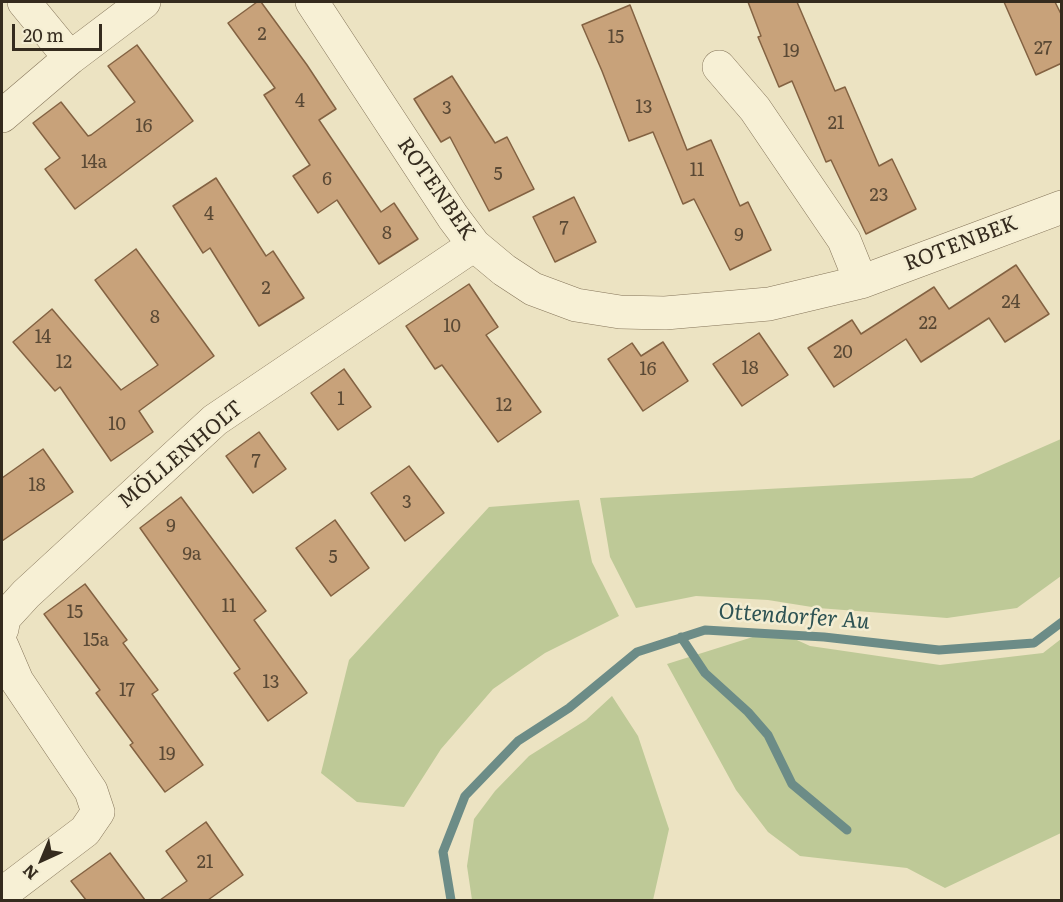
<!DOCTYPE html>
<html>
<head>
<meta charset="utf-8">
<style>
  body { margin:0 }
  #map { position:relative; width:1063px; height:902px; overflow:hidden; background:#ece3c2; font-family:Literata,serif }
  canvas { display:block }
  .frame { position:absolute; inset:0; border:3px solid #352b1e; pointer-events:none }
  .north { position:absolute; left:12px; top:830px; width:60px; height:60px; -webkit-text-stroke:4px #f3edd2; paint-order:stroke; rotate:224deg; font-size:16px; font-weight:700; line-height:24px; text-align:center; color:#352b1e }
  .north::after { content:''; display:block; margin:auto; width:21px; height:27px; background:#352b1e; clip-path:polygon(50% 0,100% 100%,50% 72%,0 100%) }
  .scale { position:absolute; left:12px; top:24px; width:90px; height:27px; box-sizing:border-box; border:3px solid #352b1e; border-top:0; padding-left:8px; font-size:18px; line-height:21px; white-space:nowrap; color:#352b1e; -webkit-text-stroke:4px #f3edd2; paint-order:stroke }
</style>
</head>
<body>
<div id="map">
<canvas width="1063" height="902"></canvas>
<div class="frame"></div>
<div class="north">N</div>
<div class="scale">20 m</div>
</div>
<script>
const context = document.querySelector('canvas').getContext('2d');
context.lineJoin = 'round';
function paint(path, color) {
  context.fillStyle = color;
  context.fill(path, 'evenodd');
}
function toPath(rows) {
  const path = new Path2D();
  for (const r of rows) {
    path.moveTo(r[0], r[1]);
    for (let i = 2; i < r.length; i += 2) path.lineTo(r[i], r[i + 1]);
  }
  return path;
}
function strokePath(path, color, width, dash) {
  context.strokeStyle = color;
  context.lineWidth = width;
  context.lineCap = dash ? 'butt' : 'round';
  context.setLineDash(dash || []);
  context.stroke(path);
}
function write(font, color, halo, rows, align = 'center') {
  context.font = font + ' Literata,serif';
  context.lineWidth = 5;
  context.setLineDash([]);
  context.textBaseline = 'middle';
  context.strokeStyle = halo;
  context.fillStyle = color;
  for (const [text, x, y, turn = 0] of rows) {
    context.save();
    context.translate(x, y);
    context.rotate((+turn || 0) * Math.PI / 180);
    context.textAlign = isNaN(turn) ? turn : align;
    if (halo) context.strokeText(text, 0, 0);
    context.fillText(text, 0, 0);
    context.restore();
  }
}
const green = toPath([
  [1061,439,1061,576,1017,608,947,618,818,608,768,600,696,596,636,608,610,557,600,498,972,478],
  [579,500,592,562,619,616,545,653,493,689,441,749,404,807,357,802,321,773,349,660,489,507],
  [775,630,810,646,940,665,1043,653,1061,639,1061,833,945,888,907,868,800,856,768,832,736,790,667,664],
  [612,696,638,736,669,829,653,900,472,900,467,866,474,819,495,791,529,756,586,720]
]);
const stream = toPath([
  [681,637,705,673,748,712,768,735,792,784,847,830],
  [451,900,443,852,465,796,518,741,569,708,637,652,705,630,824,637,939,650,1034,643,1062,622]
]);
const building = toPath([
  [257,2,261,2,307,65,336,109,319,120,381,212,394,203,418,239,379,264,337,200,318,213,293,176,310,165,264,95,275,88,228,23,257,2],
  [748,2,797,2,835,91,845,87,879,166,892,159,916,209,866,234,831,160,826,162,792,81,779,87,758,37,761,36,748,2],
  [1004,2,1055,2,1062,16,1062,63,1036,75,1004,2],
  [630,5,687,150,711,140,740,206,748,202,771,250,730,270,694,199,683,204,653,132,629,141,602,71,582,25,630,5],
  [137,45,193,121,75,209,45,169,60,158,33,123,61,102,88,136,91,135,135,102,108,66,137,45],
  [452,76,495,143,507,137,534,189,489,211,450,137,441,142,414,99,452,76],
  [216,178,266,256,273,251,304,298,259,326,210,248,203,253,173,206,216,178],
  [574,197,596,242,555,262,533,217,574,197],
  [136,249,214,356,139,411,153,432,111,461,60,387,55,391,13,342,52,309,121,390,158,365,95,280,136,249],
  [1016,265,1049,314,1005,342,989,318,921,362,906,339,834,387,808,348,852,320,861,334,934,287,949,309,1016,265],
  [469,284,498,327,486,335,541,412,498,442,442,365,435,369,406,326,469,284],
  [759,333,788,375,742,406,713,364,759,333],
  [663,342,688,381,643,411,608,359,632,343,641,356,663,342],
  [344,369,371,407,338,430,311,393,344,369],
  [259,432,286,469,253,493,226,456,259,432],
  [43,449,73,492,2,541,2,478,43,449],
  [409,466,444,513,405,541,371,493,409,466],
  [181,497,266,611,254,620,307,693,268,721,234,673,240,669,140,528,181,497],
  [335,520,369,568,331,596,296,548,335,520],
  [85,584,127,640,123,643,158,690,152,694,203,765,165,792,130,745,133,743,96,693,100,690,44,614,85,584],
  [206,822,243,875,208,900,160,900,187,881,166,851,206,822],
  [110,853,145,900,86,900,71,881,110,853]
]);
const minor = toPath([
  [24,2,70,58],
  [312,2,453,217,474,245,504,270,533,289,576,305,620,312,665,313,769,304,861,282,1062,207],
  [719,67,755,109,844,240,861,282],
  [2,116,70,58,144,2],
  [2,629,4,618,26,594,215,420,474,245],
  [2,646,17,681,91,791,98,812,85,831,2,894]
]);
const numberNames = [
  ["2",262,35],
  ["15",616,38],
  ["27",1043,49],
  ["19",791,52],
  ["4",300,102],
  ["13",644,108],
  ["3",447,109],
  ["21",836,124],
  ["16",144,127],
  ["14a",94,163],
  ["11",697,171],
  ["5",498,175],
  ["6",327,180],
  ["23",879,196],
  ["4",209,215],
  ["7",564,229],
  ["8",387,234],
  ["9",739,236],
  ["2",266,289],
  ["24",1011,303],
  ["8",155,318],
  ["22",928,324],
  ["10",452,327],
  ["14",43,338],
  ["20",843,353],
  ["12",64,363],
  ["18",750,369],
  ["16",648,370],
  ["1",341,400],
  ["12",504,406],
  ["10",117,425],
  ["7",256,462],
  ["18",37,486],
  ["3",407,503],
  ["9",171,527],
  ["9a",192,555],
  ["5",333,558],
  ["11",229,607],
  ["15",75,613],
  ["15a",96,641],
  ["13",271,683],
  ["17",127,691],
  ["19",167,755],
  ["21",205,863]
];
const streetNames = [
  ["ROTENBEK",436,189,55],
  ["ROTENBEK",961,244,-21],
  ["MÖLLENHOLT",181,455,-40]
];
const waterNames = [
  ["Ottendorfer Au",794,617,4]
];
paint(green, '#bec997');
strokePath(stream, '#6c8c87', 9);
paint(building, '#c8a27a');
strokePath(building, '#836242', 1.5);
strokePath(minor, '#85755a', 34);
strokePath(minor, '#f7f0d5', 33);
write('18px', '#5a4935', null, numberNames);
write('21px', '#352b1e', '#f3edd2', streetNames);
write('italic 22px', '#2e5354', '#f3edd2', waterNames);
</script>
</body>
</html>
